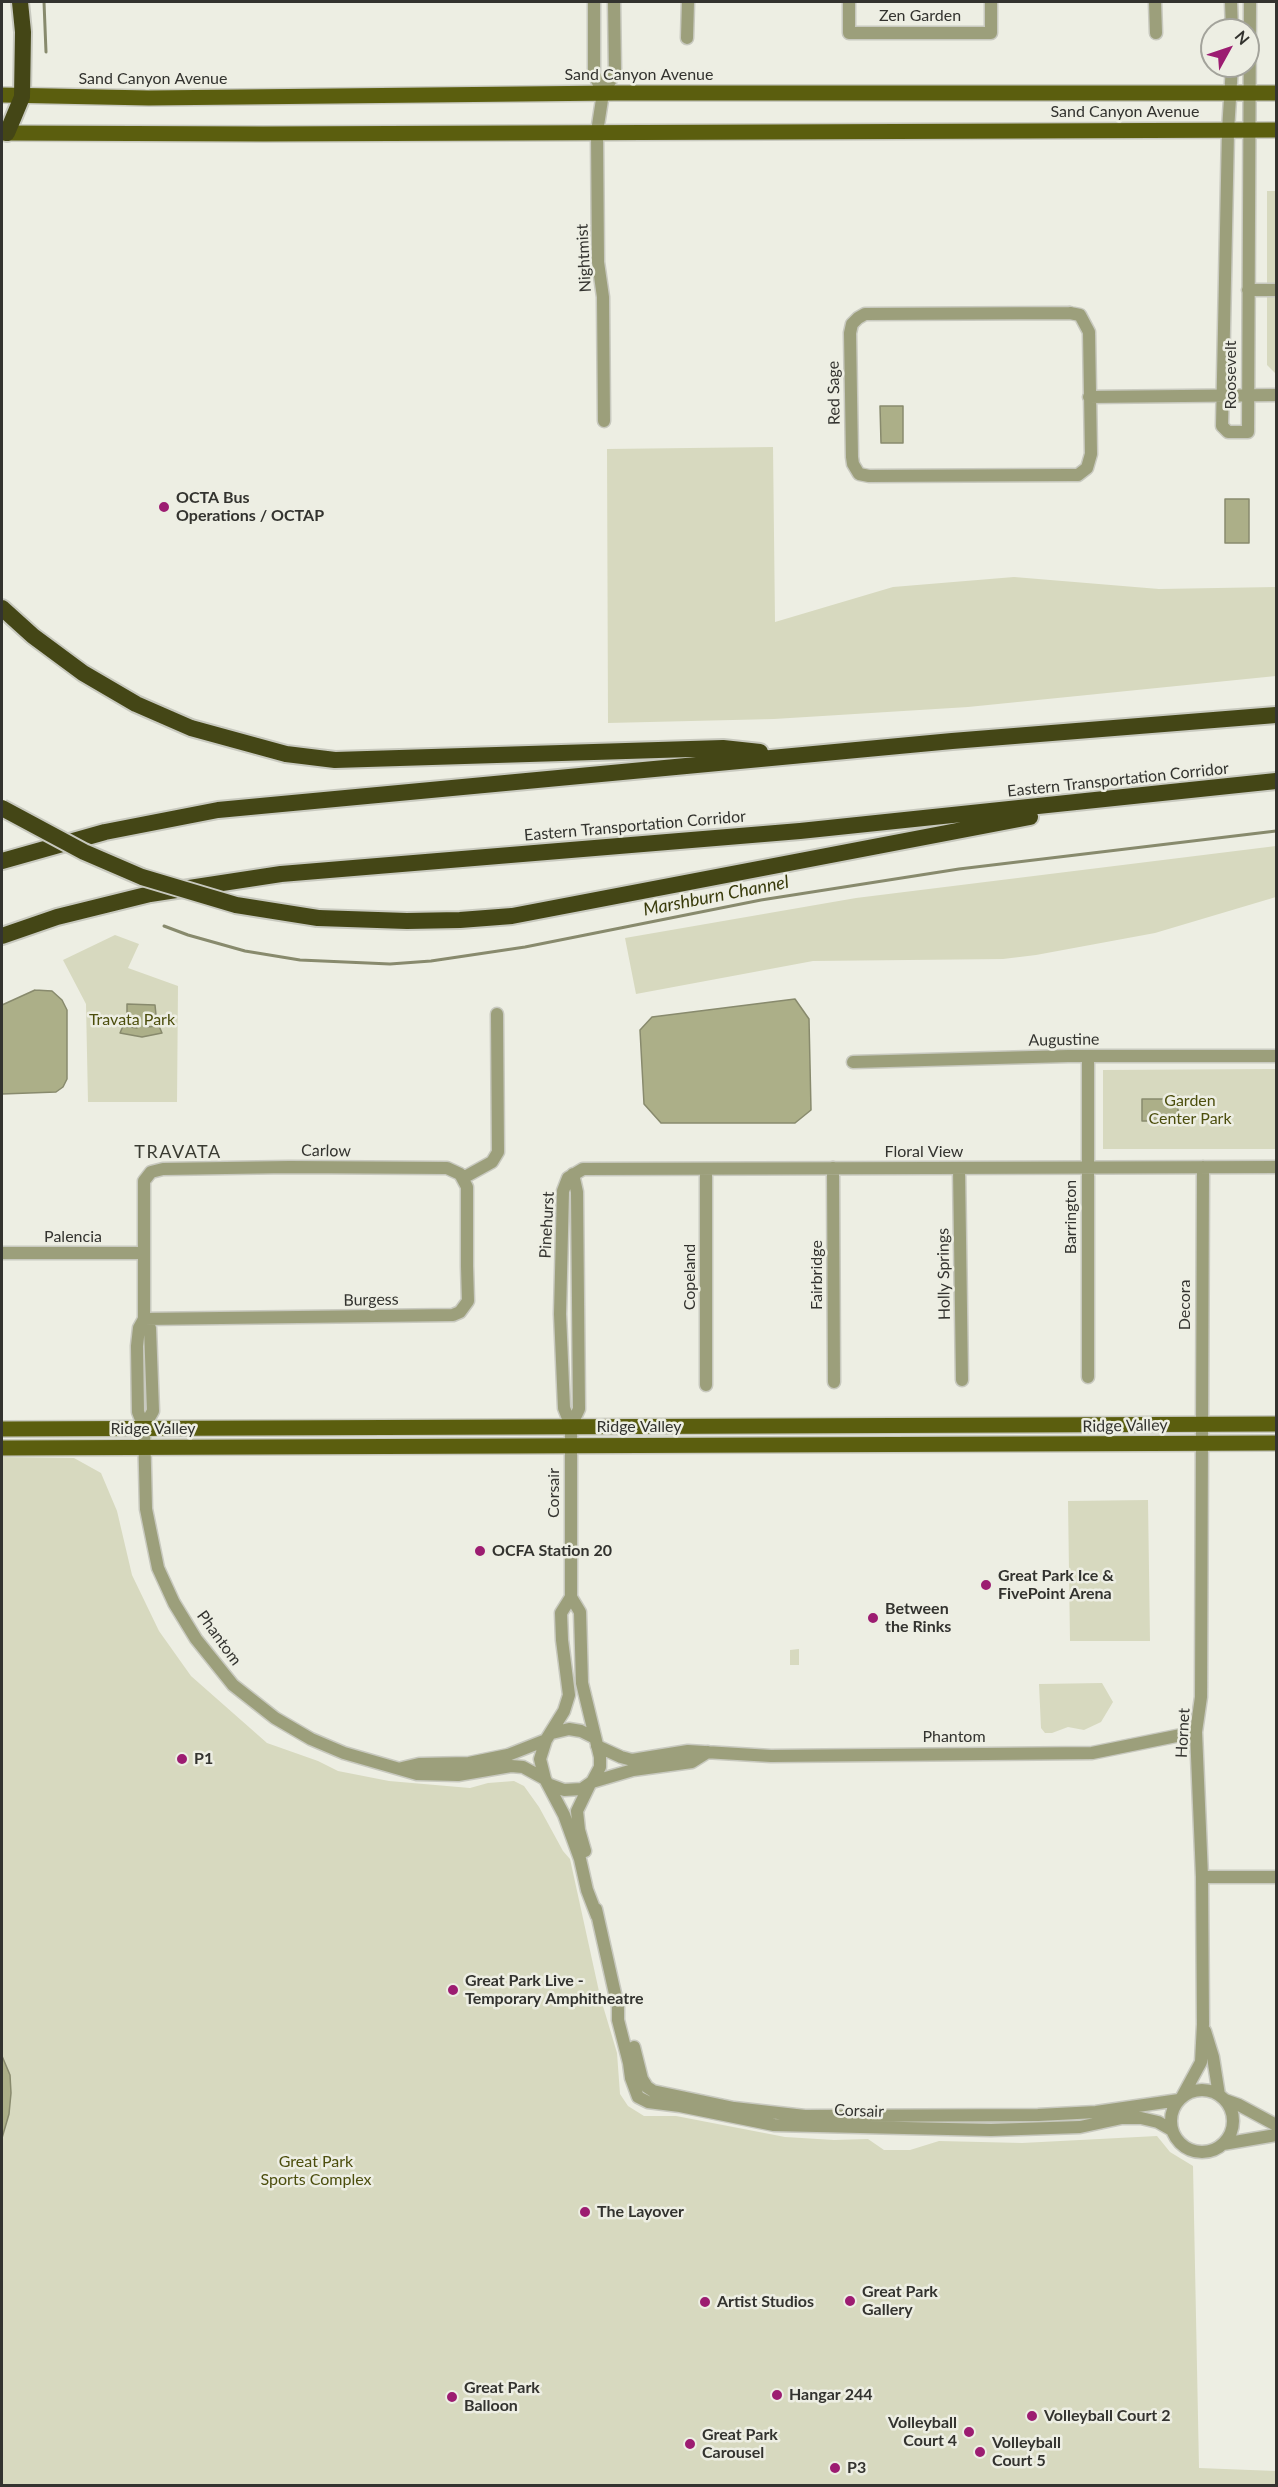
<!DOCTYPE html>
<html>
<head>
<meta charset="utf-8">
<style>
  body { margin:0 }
  #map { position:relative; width:1278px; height:2487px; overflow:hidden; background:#edeee3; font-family:Lato,sans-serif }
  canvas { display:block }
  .frame { position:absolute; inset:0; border:3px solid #33332f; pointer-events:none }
  .north { position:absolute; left:1200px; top:18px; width:60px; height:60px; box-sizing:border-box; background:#edeee3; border:2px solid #a3a39b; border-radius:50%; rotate:50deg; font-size:16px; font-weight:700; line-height:24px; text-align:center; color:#33332f }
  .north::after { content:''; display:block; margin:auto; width:21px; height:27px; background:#9c1c71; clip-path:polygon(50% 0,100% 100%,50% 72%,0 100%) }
</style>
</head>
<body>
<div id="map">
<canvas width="1278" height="2487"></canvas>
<div class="frame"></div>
<div class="north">N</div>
</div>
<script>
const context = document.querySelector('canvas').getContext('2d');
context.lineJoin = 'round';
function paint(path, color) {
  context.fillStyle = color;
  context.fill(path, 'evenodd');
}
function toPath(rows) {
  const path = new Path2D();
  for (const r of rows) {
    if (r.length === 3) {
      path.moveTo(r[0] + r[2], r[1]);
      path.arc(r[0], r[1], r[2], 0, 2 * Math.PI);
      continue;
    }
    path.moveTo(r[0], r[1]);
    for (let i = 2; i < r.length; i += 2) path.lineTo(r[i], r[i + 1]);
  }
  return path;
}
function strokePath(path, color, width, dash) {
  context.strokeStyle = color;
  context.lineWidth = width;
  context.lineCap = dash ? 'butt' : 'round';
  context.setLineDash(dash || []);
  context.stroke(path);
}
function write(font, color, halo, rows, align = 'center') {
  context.font = font + ' Lato,sans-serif';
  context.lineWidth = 5;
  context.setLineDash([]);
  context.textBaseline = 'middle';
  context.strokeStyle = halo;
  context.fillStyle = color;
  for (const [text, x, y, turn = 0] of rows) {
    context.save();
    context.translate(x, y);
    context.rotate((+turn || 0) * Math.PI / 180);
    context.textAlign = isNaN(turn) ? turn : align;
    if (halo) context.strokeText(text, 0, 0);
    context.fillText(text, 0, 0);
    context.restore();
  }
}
const green = toPath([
  [1267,191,1276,191,1276,405,1275,373,1267,365],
  [773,447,775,622,893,587,1014,577,1159,589,1276,587,1276,676,968,707,774,719,608,723,607,449],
  [1276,846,1276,897,1155,933,1036,955,1003,959,813,961,636,994,625,938,856,898],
  [115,935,139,944,128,968,178,986,177,1102,88,1102,86,1004,63,960],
  [1276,1069,1276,1149,1103,1149,1103,1070],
  [2,1457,74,1458,101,1473,117,1511,132,1575,159,1631,191,1676,267,1743,318,1761,338,1771,389,1781,470,1788,488,1783,514,1781,524,1786,539,1807,563,1851,570,1859,600,1996,617,2053,620,2094,628,2106,644,2116,676,2116,785,2137,834,2140,868,2139,884,2150,910,2150,939,2141,1022,2143,1157,2136,1170,2152,1193,2166,1199,2468,1276,2471,1276,2486,2,2485],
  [1148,1500,1150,1641,1070,1641,1068,1501],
  [799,1649,799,1665,790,1665,790,1650],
  [1102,1683,1113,1702,1101,1722,1084,1730,1068,1727,1052,1733,1045,1733,1041,1728,1039,1684]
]);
const water = toPath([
  [880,406,903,406,903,443,881,443,880,406],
  [1225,499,1249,499,1249,543,1225,543,1225,499],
  [35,990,52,991,62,1000,67,1010,67,1079,63,1087,56,1092,2,1094,2,1005,35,990],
  [795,999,809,1019,811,1110,795,1123,661,1123,644,1104,640,1030,652,1017,795,999],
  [127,1004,155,1005,156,1015,145,1018,145,1027,159,1026,162,1033,142,1037,120,1033,123,1026,137,1028,137,1018,127,1016,127,1004],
  [1178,1096,1178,1123,1173,1123,1173,1121,1142,1121,1142,1099,1173,1099,1174,1097,1178,1096],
  [2,2056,10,2075,11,2093,9,2114,2,2138,2,2056]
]);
const stream = toPath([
  [44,2,46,52],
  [164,926,188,935,245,951,300,960,390,964,431,961,525,947,761,900,959,869,1276,831]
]);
const minor = toPath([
  [594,2,594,74,603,93],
  [849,2,849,33,991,33,991,2],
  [1155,2,1156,33],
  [1231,2,1232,30],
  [687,38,688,2],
  [1232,66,1228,131,1222,426,1228,432,1248,432,1250,2],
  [1248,290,1276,290],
  [1070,313,1080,315,1089,332,1091,454,1087,468,1078,475,1068,475,869,476,859,474,853,464,852,457,850,333,852,324,858,318,865,314,1070,313],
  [1089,397,1276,395],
  [604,421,603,297,598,262,597,132,603,93,615,73,614,2],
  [1088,1056,1088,1377],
  [853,1062,1068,1056,1276,1056],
  [833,1168,834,1382],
  [959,1168,962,1380],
  [706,1169,706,1385],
  [463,1178,492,1162,498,1152,497,1014],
  [2,1253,144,1253],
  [144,1319,453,1315,460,1312,468,1301,467,1266,467,1187,460,1174,447,1168,289,1167,163,1169,151,1172,144,1181,144,1319,139,1328,137,1346,138,1412,144,1427,146,1509,158,1568,174,1603,196,1639,233,1685,275,1718,311,1739,344,1753,417,1774,458,1775,511,1766,523,1767,545,1779],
  [144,1319,150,1328,153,1411,144,1427],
  [571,1426,579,1409,577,1192,573,1174],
  [552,1733,569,1729,581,1731,593,1737],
  [597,1746,621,1757,632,1760,688,1751,771,1756,1092,1753,1196,1732],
  [402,1768,419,1764,469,1763,508,1755,546,1740],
  [592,1782,633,1770,692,1762,708,1752],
  [548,1784,564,1790,582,1789,592,1782,600,1767,600,1757,582,1683,580,1612,571,1597],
  [585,1851,579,1830,577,1811,590,1784],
  [1202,1877,1276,1877],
  [596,1909,618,2007,618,2020,629,2063,631,2078,638,2097,648,2102,680,2106,774,2125,991,2130,1080,2127,1122,2118,1141,2118,1158,2122,1172,2130],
  [597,1916,587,1890,580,1859,564,1815,545,1779,540,1759,546,1740,564,1711,569,1695,562,1640,561,1613,571,1597,571,1426,564,1408,560,1314,563,1191,568,1178,583,1169,1276,1167],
  [1205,2031,1213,2057,1219,2095],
  [634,2047,642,2079,647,2087,653,2091,734,2108,805,2116,1038,2115,1096,2112,1179,2100],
  [1202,2121,31],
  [1182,2097,1201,2062,1203,2024,1202,1877,1196,1732,1201,1697,1203,1167],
  [1225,2100,1239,2105,1276,2125],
  [1223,2144,1276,2135]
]);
const major = toPath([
  [2,95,149,98,614,93,1276,93],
  [2,133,263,134,1276,130],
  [2,1429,1276,1424],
  [2,1448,1276,1443]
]);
const highway = toPath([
  [7,133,22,97,23,32,20,2],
  [2,608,33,636,83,673,136,704,191,728,286,754,335,760,723,748,760,752],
  [2,861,105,832,218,810,952,741,1276,715],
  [318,918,407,921,460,920,512,916,1030,817],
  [2,936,57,917,150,894,281,874,800,831,1276,781]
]);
const highwayBridge = toPath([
  [2,808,84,852,142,877,236,905,318,918]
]);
const markers = [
  [164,507,6,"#9c1c71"],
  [480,1551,6,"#9c1c71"],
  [986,1585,6,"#9c1c71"],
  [873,1618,6,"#9c1c71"],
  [182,1759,6,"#9c1c71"],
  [453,1990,6,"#9c1c71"],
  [585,2212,6,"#9c1c71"],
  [850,2301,6,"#9c1c71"],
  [705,2302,6,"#9c1c71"],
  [777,2395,6,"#9c1c71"],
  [452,2397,6,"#9c1c71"],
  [1032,2416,6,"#9c1c71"],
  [969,2432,6,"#9c1c71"],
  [690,2444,6,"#9c1c71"],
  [980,2452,6,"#9c1c71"],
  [835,2468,6,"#9c1c71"]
];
const streetNames = [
  ["Zen Garden",920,16],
  ["Sand Canyon Avenue",639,75],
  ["Sand Canyon Avenue",153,79],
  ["Sand Canyon Avenue",1125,112],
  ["Nightmist",584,258,-93],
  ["Roosevelt",1231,375,-90],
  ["Red Sage",834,393,-91],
  ["Eastern Transportation Corridor",1118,780,-6],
  ["Eastern Transportation Corridor",635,826,-5],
  ["Augustine",1064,1040,-1],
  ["Carlow",326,1151,1],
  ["Floral View",924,1152],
  ["Barrington",1071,1217,-90],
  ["Pinehurst",547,1225,-87],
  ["Palencia",73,1237],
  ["Holly Springs",944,1274,-91],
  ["Fairbridge",817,1275,-90],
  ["Copeland",690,1277,-90],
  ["Burgess",371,1300,-1],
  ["Decora",1185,1305,-90],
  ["Ridge Valley",1125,1426,-1],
  ["Ridge Valley",639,1427],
  ["Ridge Valley",153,1429],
  ["Corsair",554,1493,-90],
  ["Phantom",219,1638,54],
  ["Hornet",1183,1733,-87],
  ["Phantom",954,1737],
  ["Corsair",859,2111,2]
];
const poiNames = [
  ["OCTA Bus",176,498],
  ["Operations / OCTAP",176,516],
  ["OCFA Station 20",492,1551],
  ["Great Park Ice &",998,1576],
  ["FivePoint Arena",998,1594],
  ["Between",885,1609],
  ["the Rinks",885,1627],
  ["P1",194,1759],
  ["Great Park Live -",465,1981],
  ["Temporary Amphitheatre",465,1999],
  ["The Layover",597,2212],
  ["Great Park",862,2292],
  ["Gallery",862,2310],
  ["Artist Studios",717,2302],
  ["Great Park",464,2388],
  ["Balloon",464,2406],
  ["Hangar 244",789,2395],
  ["Volleyball Court 2",1044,2416],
  ["Volleyball",957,2423,"right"],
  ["Court 4",957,2441,"right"],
  ["Great Park",702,2435],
  ["Carousel",702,2453],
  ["Volleyball",992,2443],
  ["Court 5",992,2461],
  ["P3",847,2468]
];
const parkNames = [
  ["Travata Park",132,1020],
  ["Garden",1190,1101],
  ["Center Park",1190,1119],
  ["Great Park",316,2162],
  ["Sports Complex",316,2180]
];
const waterNames = [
  ["Marshburn Channel",716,896,-11]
];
const neighbourhoodNames = [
  ["TRAVATA",178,1152]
];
paint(green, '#d7d9bf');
paint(water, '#acaf88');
strokePath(water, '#888a6d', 1.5);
strokePath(stream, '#888a6d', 3);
strokePath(minor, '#c8c9bf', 15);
strokePath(major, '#c8c9bf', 18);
strokePath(highway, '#c8c9bf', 20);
strokePath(minor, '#9c9f7b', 12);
strokePath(major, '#5b5e0e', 15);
strokePath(highway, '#444616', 16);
strokePath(highwayBridge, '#c8c9bf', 20, []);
strokePath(highwayBridge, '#444616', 16);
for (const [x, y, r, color] of markers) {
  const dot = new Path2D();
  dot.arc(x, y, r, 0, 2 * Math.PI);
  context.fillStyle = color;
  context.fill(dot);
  strokePath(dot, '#edeee3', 2);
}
write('16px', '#33332f', '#edeee3', streetNames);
write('bold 16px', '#33332f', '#edeee3', poiNames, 'left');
write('16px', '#4c4e0d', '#edeee3', parkNames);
write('italic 18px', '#393b0b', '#edeee3', waterNames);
context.letterSpacing = '1.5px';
write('18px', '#3a3b32', '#edeee3', neighbourhoodNames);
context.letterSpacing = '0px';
</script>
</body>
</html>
